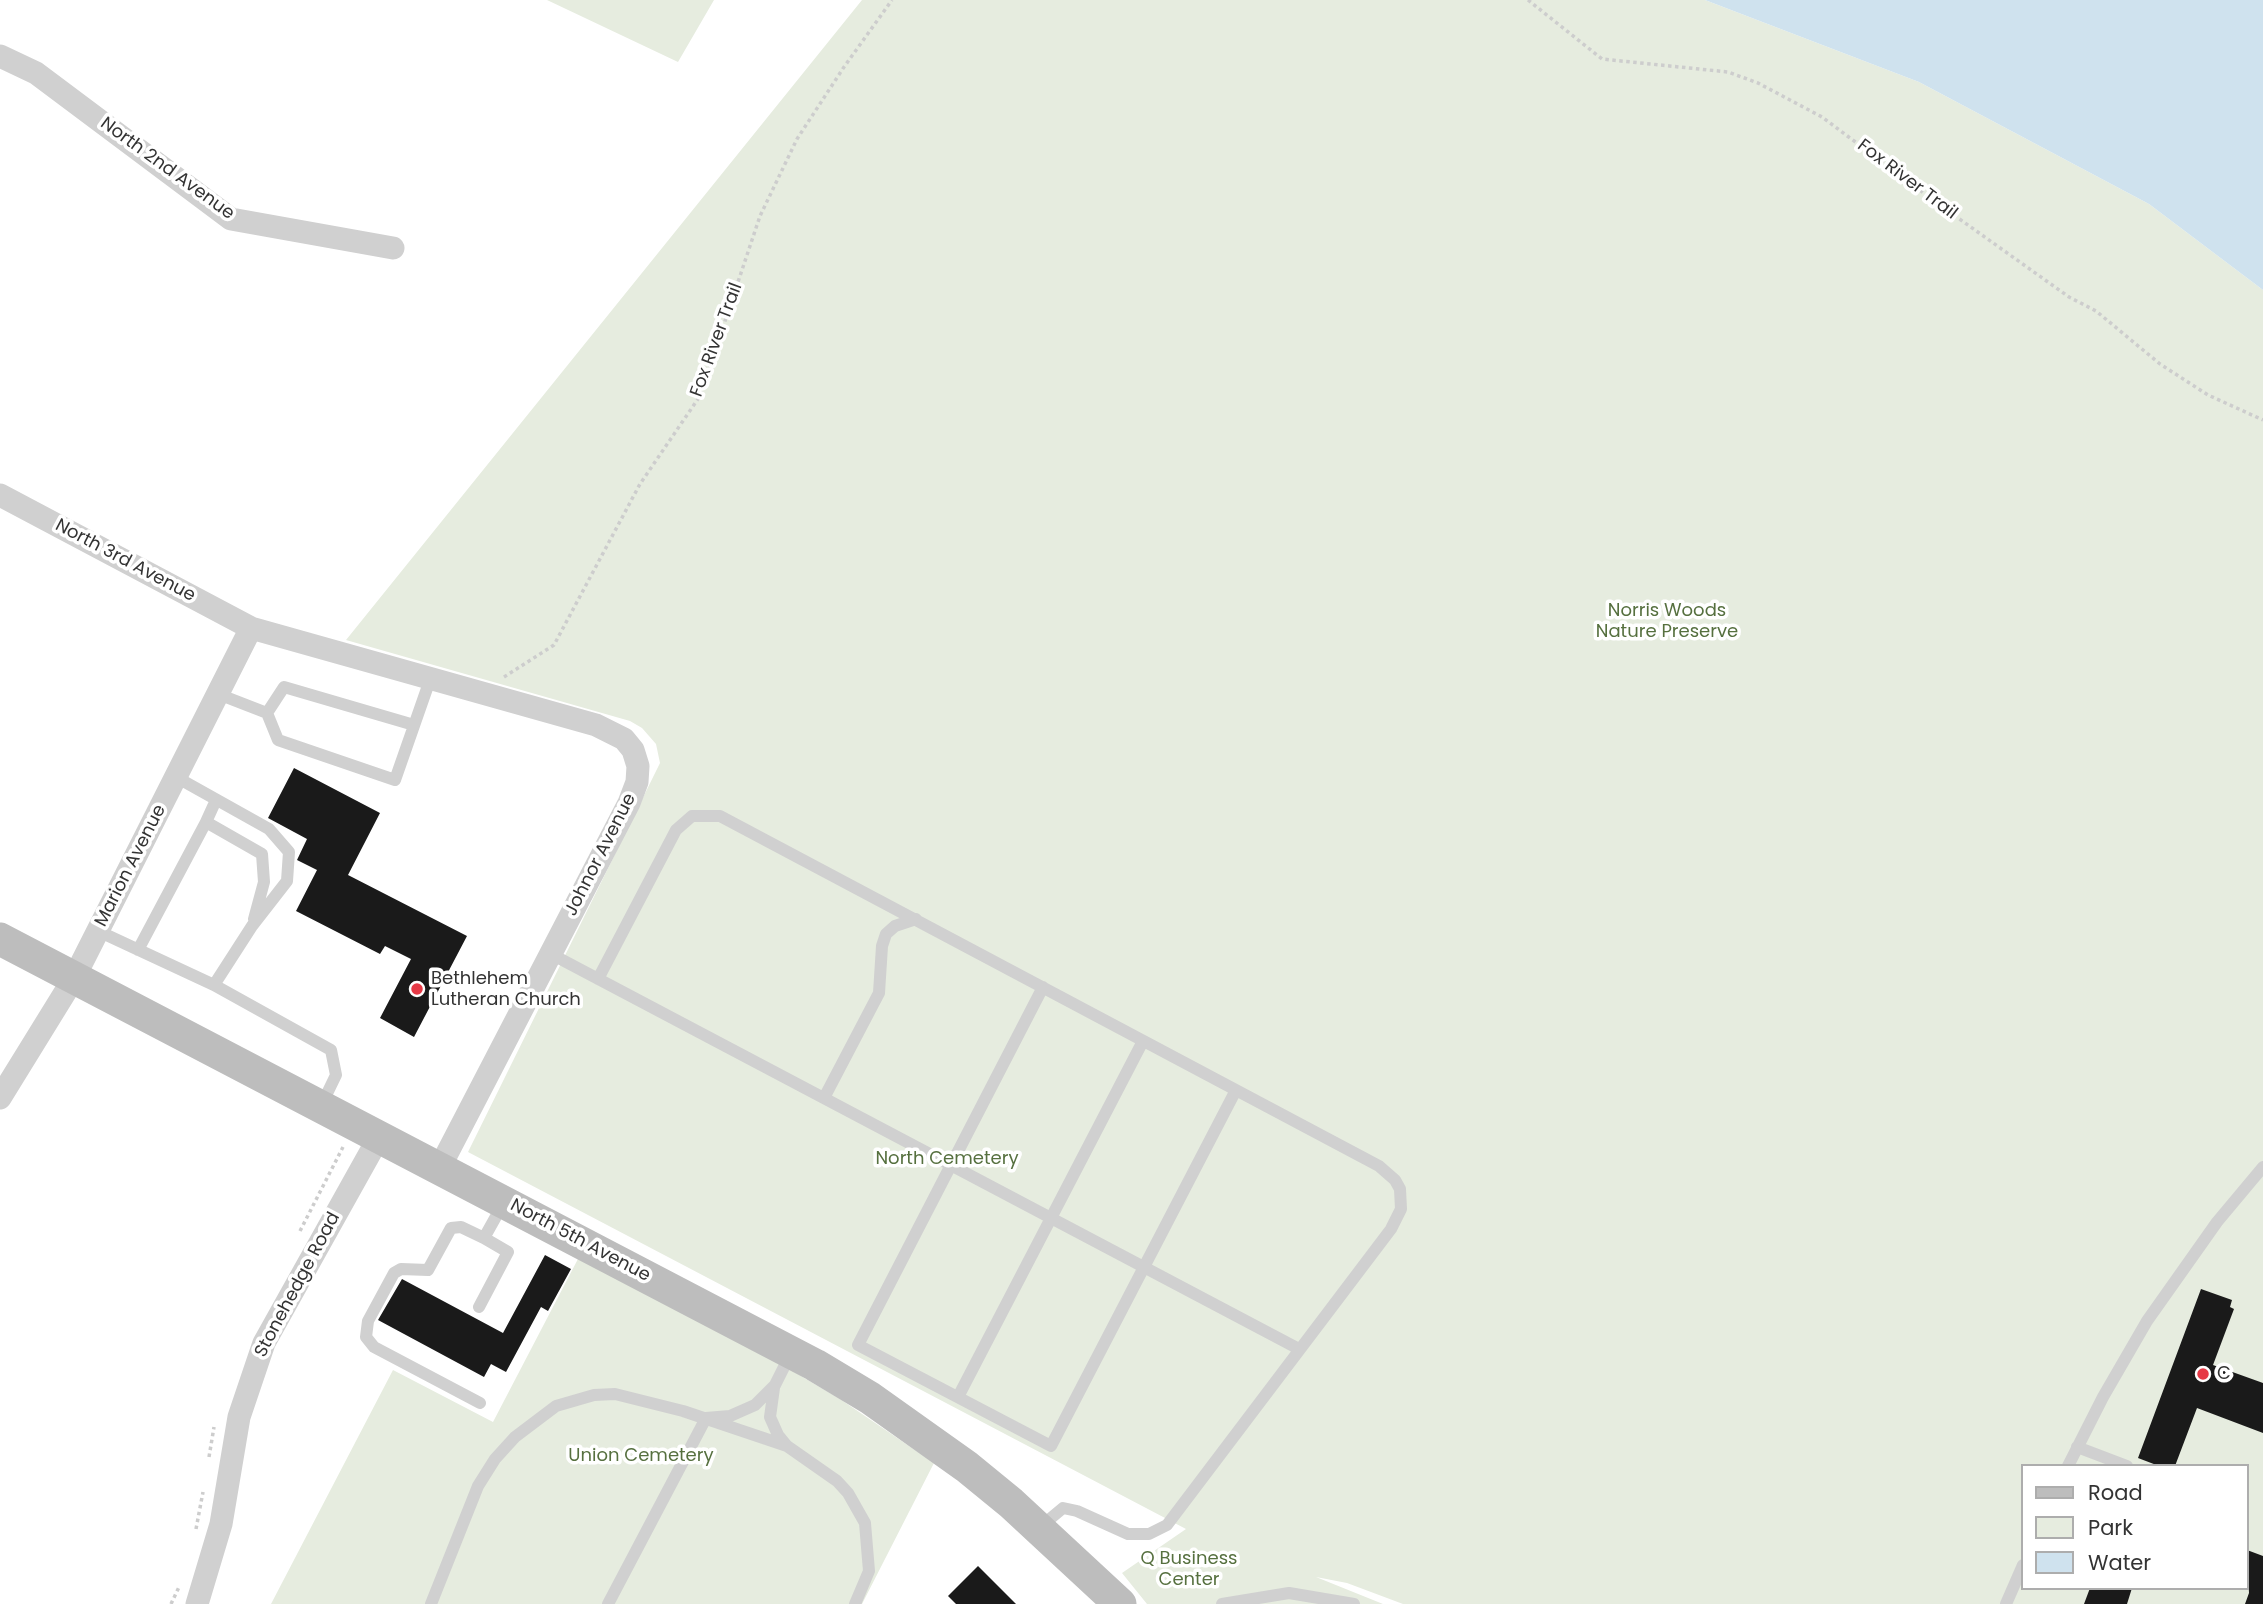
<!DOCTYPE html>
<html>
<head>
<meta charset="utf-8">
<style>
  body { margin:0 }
  #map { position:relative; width:2263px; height:1604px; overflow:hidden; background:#fff; font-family:Poppins,sans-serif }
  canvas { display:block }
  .legend { position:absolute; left:2021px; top:1464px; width:228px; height:126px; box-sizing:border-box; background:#fff; border:2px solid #adadad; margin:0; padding:9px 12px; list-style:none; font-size:21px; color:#333 }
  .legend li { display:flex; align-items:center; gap:14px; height:35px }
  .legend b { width:35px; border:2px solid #adadad }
</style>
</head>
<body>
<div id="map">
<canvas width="2263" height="1604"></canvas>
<ul class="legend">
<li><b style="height:9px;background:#bdbdbd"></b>Road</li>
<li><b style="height:19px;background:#e6ecdf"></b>Park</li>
<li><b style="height:19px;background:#cfe2ee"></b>Water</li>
</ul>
</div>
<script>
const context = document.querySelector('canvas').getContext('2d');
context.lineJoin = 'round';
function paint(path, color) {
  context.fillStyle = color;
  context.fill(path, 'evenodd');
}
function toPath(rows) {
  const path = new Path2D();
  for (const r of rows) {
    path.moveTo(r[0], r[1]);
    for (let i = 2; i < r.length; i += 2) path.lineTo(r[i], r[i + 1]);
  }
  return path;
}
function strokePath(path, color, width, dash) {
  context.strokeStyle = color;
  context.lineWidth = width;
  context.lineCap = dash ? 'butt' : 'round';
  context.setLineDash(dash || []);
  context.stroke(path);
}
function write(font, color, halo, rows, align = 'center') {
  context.font = font + ' Poppins,sans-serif';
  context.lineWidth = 7;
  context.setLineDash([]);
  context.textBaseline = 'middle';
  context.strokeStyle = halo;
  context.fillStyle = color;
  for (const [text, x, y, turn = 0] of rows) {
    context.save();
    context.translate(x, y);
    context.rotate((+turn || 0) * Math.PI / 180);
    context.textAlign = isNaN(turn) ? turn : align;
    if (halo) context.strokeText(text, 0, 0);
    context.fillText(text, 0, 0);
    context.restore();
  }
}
const green = toPath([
  [547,0,714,0,678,62],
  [862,0,1705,0,1919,82,2149,204,2263,290,2263,1604,1403,1604,1347,1583,1316,1577,1383,1604,1147,1604,1122,1573,1186,1529,468,1152,660,763,656,744,642,728,630,721,346,640],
  [2023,1466,2247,1466,2247,1588,2023,1588],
  [579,1257,784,1366,840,1399,934,1463,862,1604,271,1604,393,1370,493,1422]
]);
const water = toPath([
  [1705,0,2263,0,2263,290,2149,204,1919,82]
]);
const building = toPath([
  [294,768,380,813,348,875,467,936,414,1037,380,1018,411,959,385,946,380,954,296,911,317,870,297,860,307,839,268,818],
  [545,1255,571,1269,548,1311,541,1307,506,1372,491,1364,484,1377,378,1320,402,1279,503,1333],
  [2201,1289,2232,1300,2230,1307,2234,1309,2213,1365,2263,1383,2263,1433,2197,1408,2175,1466,2159,1466,2138,1458],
  [2247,1550,2263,1556,2263,1604,2245,1604,2249,1593],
  [978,1566,1016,1604,956,1604,948,1596],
  [2090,1588,2132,1588,2127,1604,2084,1604]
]);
const path = toPath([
  [1528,0,1602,59,1728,72,1758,83,1822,117,1937,203,2069,297,2096,311,2160,364,2208,395,2263,420],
  [504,677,554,645,640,484,700,396,760,216,797,139,844,67,892,0],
  [300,1231,343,1147],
  [209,1457,214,1427],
  [196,1529,203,1492],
  [171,1604,179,1587]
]);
const service = toPath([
  [218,694,267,713,278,740,395,780,431,677],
  [267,713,284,687,414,725],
  [176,777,269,829,289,852,287,881,252,926,214,985],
  [216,800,206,822,262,854,264,882,254,919],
  [98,931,214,985,331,1050,336,1075,321,1106],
  [138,950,206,822],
  [551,954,1299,1349],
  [598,979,676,830,692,816,720,816,1379,1166,1395,1180,1400,1189,1401,1209,1391,1229,1167,1525,1149,1534,1128,1534,1077,1511,1063,1508,1039,1528],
  [1043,987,858,1345,1051,1446,1236,1090],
  [824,1098,879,993,882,946,886,934,895,926,916,919],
  [479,1307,508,1252,484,1238],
  [774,1388,770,1417,778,1435,787,1446,837,1481,848,1493,865,1523,869,1571,855,1604],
  [958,1397,1143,1041],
  [480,1403,374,1347,366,1337,368,1321,394,1273,401,1269,428,1270,451,1228,461,1227,484,1238,503,1204],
  [2077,1447,2127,1466],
  [2068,1466,2103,1397,2147,1321,2217,1222,2263,1167],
  [431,1604,478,1486,495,1459,515,1437,556,1406,594,1395,615,1394,683,1411,787,1446],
  [608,1604,706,1418,730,1416,755,1405,775,1385,791,1353],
  [1222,1604,1289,1593,1354,1604],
  [2006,1604,2023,1565]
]);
const minor = toPath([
  [0,56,36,73,231,219,393,248],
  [0,495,251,628,596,725,624,739,633,750,638,766,637,782,629,803,440,1167],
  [0,1098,74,978,251,628],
  [197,1604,221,1524,239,1417,264,1343,379,1137]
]);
const secondary = toPath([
  [0,939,815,1365,870,1398,967,1467,1011,1503,1120,1604]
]);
const markers = [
  [417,989,7,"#e63946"],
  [2203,1374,7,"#e63946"]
];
const streetNames = [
  ["North 2nd Avenue",167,169,36],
  ["Fox River Trail",1907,180,37],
  ["Fox River Trail",717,340,-70],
  ["North 3rd Avenue",125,561,28],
  ["Johnor Avenue",601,855,-63],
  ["Marion Avenue",131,866,-63],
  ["North 5th Avenue",580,1241,28],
  ["Stonehedge Road",298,1285,-62]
];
const parkNames = [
  ["Norris Woods",1667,611],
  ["Nature Preserve",1667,632],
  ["North Cemetery",947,1159],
  ["Union Cemetery",641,1456],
  ["Q Business",1189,1559],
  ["Center",1189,1580]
];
const poiNames = [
  ["Bethlehem",431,979],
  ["Lutheran Church",431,1000],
  ["C",2217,1374]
];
paint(green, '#e6ecdf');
paint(water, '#cfe2ee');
paint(building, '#1a1a1a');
strokePath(path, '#cdcdcd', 3.5, [3.5, 3.5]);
strokePath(service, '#d0d0d0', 12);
strokePath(minor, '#d0d0d0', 23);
strokePath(secondary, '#bdbdbd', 33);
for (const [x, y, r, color] of markers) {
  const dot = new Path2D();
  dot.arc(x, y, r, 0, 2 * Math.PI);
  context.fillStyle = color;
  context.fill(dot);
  strokePath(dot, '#fff', 2.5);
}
write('18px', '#333', '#fff', streetNames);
write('18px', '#56703f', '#fff', parkNames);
write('18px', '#333', '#fff', poiNames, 'left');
</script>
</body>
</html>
